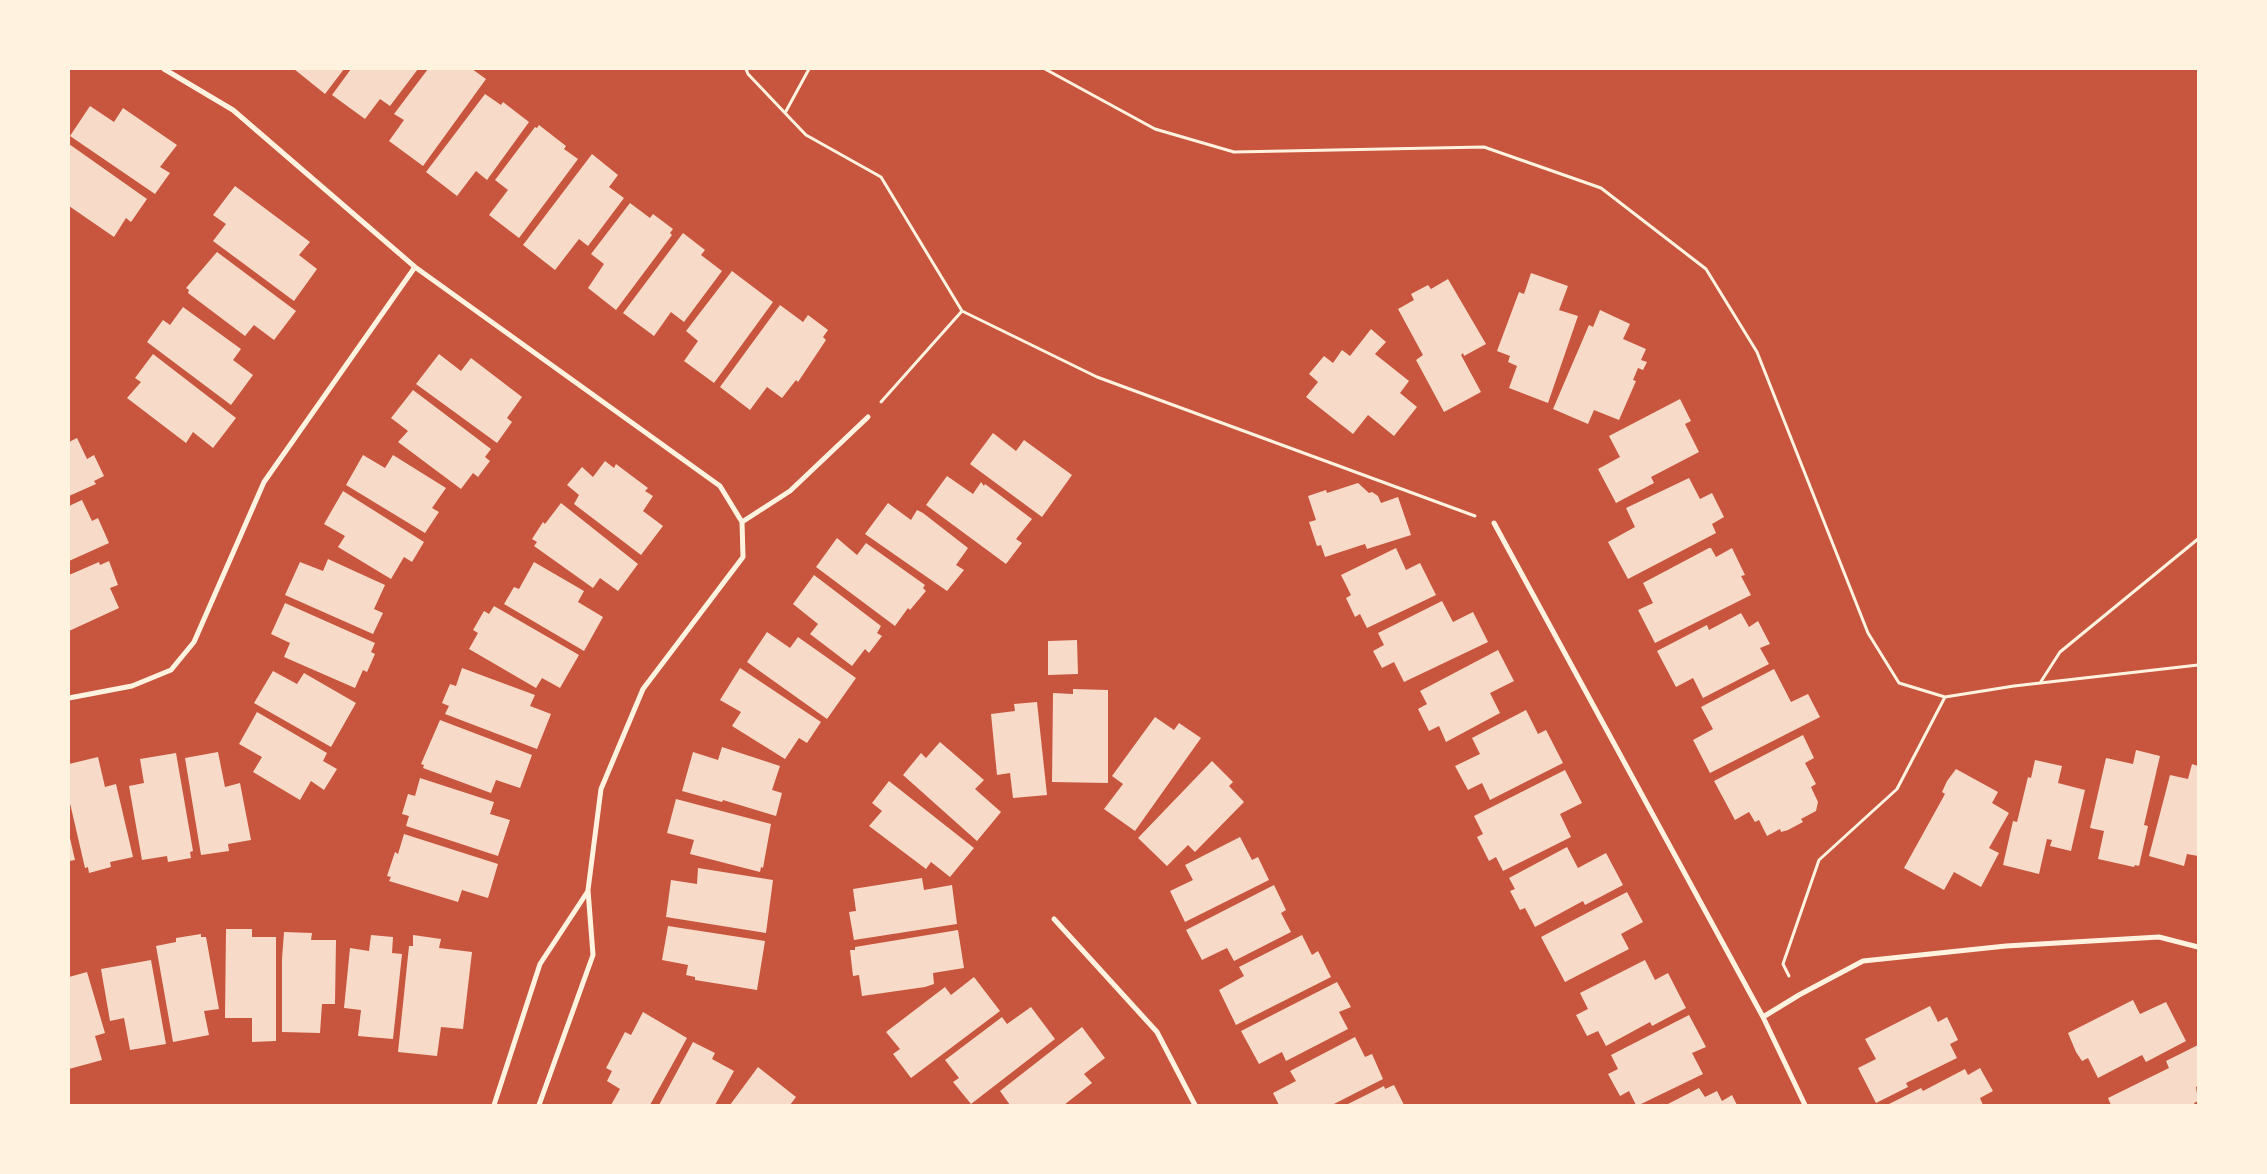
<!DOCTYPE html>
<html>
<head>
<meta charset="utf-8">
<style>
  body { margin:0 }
  #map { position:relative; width:2267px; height:1174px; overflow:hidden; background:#c8553d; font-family:"DejaVu Sans",sans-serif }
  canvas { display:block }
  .frame { position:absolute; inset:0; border:70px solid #fff3e0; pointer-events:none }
</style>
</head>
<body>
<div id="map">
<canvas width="2267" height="1174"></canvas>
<div class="frame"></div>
</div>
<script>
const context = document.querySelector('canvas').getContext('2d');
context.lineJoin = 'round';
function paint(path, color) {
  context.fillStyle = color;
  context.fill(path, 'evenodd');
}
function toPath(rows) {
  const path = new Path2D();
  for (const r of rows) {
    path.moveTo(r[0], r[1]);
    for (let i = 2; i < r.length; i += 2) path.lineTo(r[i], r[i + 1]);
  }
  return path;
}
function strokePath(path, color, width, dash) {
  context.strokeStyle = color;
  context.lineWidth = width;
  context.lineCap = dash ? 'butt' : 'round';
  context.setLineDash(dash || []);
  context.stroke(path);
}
const building = toPath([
  [294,69,344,69,325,94],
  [351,69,418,69,390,106,380,99,365,119,332,95],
  [428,69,472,69,486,79,423,166,389,141,404,120,394,114],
  [485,94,501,105,503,102,529,122,487,180,476,171,457,196,426,172],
  [90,106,114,122,123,108,177,145,160,167,170,173,155,194,70,136],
  [539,125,566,146,564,149,578,159,519,238,489,215,508,190,495,180,535,127,537,128],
  [69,144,147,199,131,222,126,218,114,237,69,206],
  [592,154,618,175,609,187,624,198,588,246,579,239,555,270,523,245],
  [235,186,310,242,299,255,317,269,294,301,213,241,226,224,213,215],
  [630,203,650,218,653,214,673,229,670,233,672,235,616,310,588,288,604,264,591,254],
  [683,233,705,250,701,255,722,271,684,322,671,312,654,336,623,313],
  [217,252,296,311,274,340,254,325,245,336,188,293,189,290,186,288],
  [732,271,773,302,714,383,684,361,698,341,686,331],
  [1531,273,1568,286,1559,310,1578,316,1548,403,1509,388,1517,366,1508,362,1510,356,1497,351,1519,292,1524,294],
  [1448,279,1486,344,1464,356,1463,353,1461,355,1481,392,1444,412,1416,360,1423,355,1398,309,1414,300,1411,294,1428,285,1431,289],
  [780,305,803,322,808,315,828,330,823,337,826,340,798,382,796,380,782,398,767,387,750,410,720,387],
  [183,307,241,349,233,360,253,375,231,405,147,342,163,320,170,325],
  [1600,310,1630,324,1623,339,1646,349,1641,360,1647,362,1643,370,1638,368,1633,380,1636,381,1619,420,1594,410,1588,424,1553,409,1589,325,1593,327],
  [1371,329,1386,342,1375,354,1409,381,1400,393,1417,407,1394,436,1368,415,1353,434,1306,397,1318,382,1309,374,1324,356,1333,363,1342,350,1350,356],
  [153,354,236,418,213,448,193,432,186,443,127,398,141,382,135,378],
  [439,354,461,371,471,358,522,397,507,418,512,422,497,443,416,384],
  [413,390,491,449,485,457,490,461,478,477,473,473,461,489,398,442,408,431,391,418],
  [1680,399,1691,421,1685,424,1699,452,1651,477,1654,483,1616,503,1598,469,1620,457,1609,436],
  [993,433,1016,451,1024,440,1072,475,1042,517,970,464],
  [77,438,87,459,94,455,104,476,94,481,96,484,69,496,69,442],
  [363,455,385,468,393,455,446,488,432,508,439,512,425,533,346,485],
  [605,461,614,468,616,464,648,488,645,491,653,496,643,511,663,526,641,555,574,504,579,495,567,485,582,467,593,477],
  [947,476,973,494,981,482,984,486,985,484,1032,519,1016,539,1022,543,1006,564,926,505],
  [1689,478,1700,499,1712,493,1724,517,1712,524,1716,533,1628,579,1608,542,1635,527,1626,508],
  [1358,483,1369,493,1372,492,1378,496,1381,503,1398,497,1411,535,1367,549,1365,544,1325,557,1321,545,1317,546,1309,522,1316,520,1308,496,1326,490,1327,493],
  [343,491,424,542,412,562,404,557,391,579,338,547,345,536,324,524],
  [82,500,92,521,98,518,109,543,69,561,69,506],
  [561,503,638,564,618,591,600,578,593,588,534,546,537,542,532,539,543,522,545,524],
  [888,503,911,520,917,510,923,513,968,548,956,565,964,570,947,591,865,534],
  [837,538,857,555,866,543,925,585,923,588,926,591,910,610,908,608,895,626,816,567],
  [1396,548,1406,570,1420,563,1436,595,1367,628,1360,614,1355,617,1346,598,1351,595,1341,575],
  [1709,548,1711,548,1716,557,1732,548,1745,575,1741,576,1751,595,1655,643,1638,610,1653,603,1643,583],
  [328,559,385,585,374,609,383,613,373,634,285,595,300,562,323,571],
  [109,561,118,585,110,588,119,608,69,631,69,575,99,562,100,565],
  [534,562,584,591,578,602,603,617,584,651,504,604,514,587,519,589],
  [814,575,881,626,877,633,882,636,869,653,865,649,852,666,810,634,818,624,793,604],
  [1442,601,1453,622,1473,612,1488,642,1404,682,1394,662,1382,668,1373,651,1384,645,1378,633],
  [285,603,375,643,371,652,375,654,367,672,363,670,355,688,284,657,290,643,271,634],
  [494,606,579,655,560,688,542,678,536,688,469,649,478,633,473,630,484,611,489,614],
  [1741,613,1749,627,1758,621,1770,644,1760,648,1769,664,1703,698,1693,678,1676,687,1657,651,1707,625,1709,630],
  [767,632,790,648,798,637,856,678,827,719,747,662],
  [1077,640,1078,674,1048,675,1048,641],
  [1498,650,1514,681,1490,693,1500,713,1446,742,1439,726,1429,731,1418,709,1427,704,1420,691],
  [462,668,535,695,530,706,551,714,537,749,445,714,449,706,442,703,450,684,456,686],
  [740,668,821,722,807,743,799,738,785,759,732,726,741,712,720,700],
  [1774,669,1791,702,1808,694,1820,717,1710,773,1693,740,1713,729,1701,707],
  [273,671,297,684,304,673,356,703,331,747,254,703],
  [1073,689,1108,690,1108,783,1052,782,1053,693,1073,694],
  [1037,702,1047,795,1013,798,1010,773,997,775,991,714,1015,711,1014,704],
  [1526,710,1538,734,1546,730,1563,763,1490,800,1482,783,1468,790,1455,766,1480,754,1472,738],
  [257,712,327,753,323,761,337,769,324,790,311,781,300,800,253,772,262,757,239,744],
  [1155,717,1174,730,1179,723,1201,738,1135,831,1104,809,1123,784,1112,776],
  [440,720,532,755,520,788,496,780,491,793,423,768,424,765,421,764],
  [1803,735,1814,758,1805,763,1816,784,1811,787,1818,802,1816,811,1801,819,1803,822,1788,830,1781,832,1780,829,1767,836,1759,820,1755,822,1749,812,1735,820,1714,781],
  [940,742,984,780,975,789,1001,812,977,841,903,775,921,753,926,758],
  [722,747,780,766,772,790,782,793,776,816,723,800,722,802,682,791,693,752,718,760],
  [2136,750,2160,756,2144,825,2148,826,2139,866,2135,865,2134,867,2098,859,2104,831,2090,828,2106,758,2133,764],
  [218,752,225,787,240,783,251,840,228,844,229,851,201,855,185,758],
  [176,753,193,851,190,852,191,858,168,862,167,856,142,860,129,786,144,783,140,759],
  [98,757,105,787,116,784,133,857,110,862,111,867,89,873,88,867,85,868,69,799,69,764],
  [2035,760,2062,766,2058,783,2085,790,2071,851,2050,846,2052,840,2047,839,2039,874,2003,865,2013,821,2017,822,2028,777,2031,778],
  [1212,761,1233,782,1229,786,1244,802,1195,852,1188,845,1167,866,1138,838],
  [2192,764,2198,766,2198,856,2187,854,2184,866,2149,856,2170,775,2188,779],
  [1956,769,1998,792,1992,803,2009,813,1989,848,1999,853,1981,887,1954,872,1944,890,1904,868,1945,794,1942,792,1947,781],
  [1565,770,1582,803,1560,814,1571,837,1503,871,1496,857,1489,861,1477,837,1483,834,1474,816],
  [420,778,494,802,490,814,510,820,498,856,406,826,409,816,402,814,408,794,415,796],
  [889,781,974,848,950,877,931,862,926,869,869,826,882,811,872,803],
  [676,799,771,824,763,868,761,867,760,872,690,854,694,840,667,833],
  [69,834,75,860,69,861],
  [404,834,498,864,488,898,462,890,458,902,389,881,391,877,387,876,395,852,398,854],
  [1240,837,1252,860,1258,857,1269,880,1185,922,1170,891,1193,880,1185,865],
  [1567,847,1578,868,1606,853,1623,885,1585,905,1583,901,1535,927,1525,908,1520,910,1510,891,1515,889,1509,878],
  [698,868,773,880,766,933,666,917,671,880,697,884],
  [922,878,924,890,952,885,957,924,854,940,849,912,856,911,853,889],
  [1274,885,1286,910,1281,913,1291,932,1234,961,1227,948,1202,960,1186,930],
  [1627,892,1643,922,1621,934,1629,949,1565,982,1541,937],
  [668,926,765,941,757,990,695,980,695,977,686,975,688,965,662,960],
  [226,929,252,929,252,937,276,937,276,1041,252,1042,252,1018,225,1018],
  [958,930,964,968,933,973,934,984,925,987,862,996,859,975,853,976,850,950,855,950,855,947],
  [284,932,312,933,311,940,336,940,335,1004,322,1004,320,1033,282,1032,282,959],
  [201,934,201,937,206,937,219,1009,204,1011,209,1035,173,1042,156,946,176,942,176,938],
  [371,935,393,937,392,953,402,954,393,1039,358,1036,361,1010,344,1008,350,948,369,951],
  [413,935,441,939,439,948,472,952,463,1029,441,1027,437,1056,398,1052,409,946,413,946],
  [1302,935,1312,955,1318,951,1331,977,1236,1025,1219,990,1244,976,1239,967],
  [151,960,166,1044,130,1050,124,1018,110,1021,101,969],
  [1645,960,1655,980,1668,973,1686,1008,1652,1026,1650,1022,1606,1046,1598,1031,1587,1036,1576,1015,1588,1009,1580,993],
  [87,972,105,1033,95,1036,102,1060,69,1069,69,977],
  [974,977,1000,1011,911,1078,893,1054,900,1049,886,1032,945,987,951,995],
  [1337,982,1351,1007,1339,1012,1348,1029,1286,1061,1282,1052,1259,1064,1241,1031],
  [2133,1000,2140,1014,2166,1002,2186,1041,2146,1062,2142,1055,2098,1078,2088,1058,2082,1061,2076,1052,2068,1033],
  [1930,1006,1938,1022,1947,1017,1958,1040,1950,1044,1957,1058,1906,1083,1908,1087,1876,1103,1858,1068,1876,1059,1865,1039],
  [1031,1007,1055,1039,971,1104,953,1082,959,1078,945,1060,1002,1017,1007,1024],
  [643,1012,687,1038,650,1105,611,1105,620,1089,607,1081,612,1071,606,1068,625,1032,631,1035],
  [1689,1015,1706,1047,1692,1053,1703,1074,1639,1105,1636,1105,1629,1091,1620,1096,1608,1074,1618,1069,1611,1055],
  [1082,1027,1105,1058,1084,1074,1092,1083,1064,1105,1010,1105,1000,1091],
  [1355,1037,1365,1057,1372,1054,1383,1079,1332,1105,1279,1105,1273,1093,1296,1081,1290,1071],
  [693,1042,715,1053,712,1059,734,1071,715,1105,659,1105],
  [2198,1045,2198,1086,2196,1087,2198,1101,2194,1103,2195,1105,2111,1105,2108,1098,2169,1068,2166,1061],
  [758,1067,796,1097,790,1105,730,1105],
  [1980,1068,1993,1091,1980,1098,1983,1105,1887,1105,1921,1088,1923,1091,1965,1069,1968,1075],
  [1394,1085,1404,1105,1346,1105,1384,1086,1385,1089],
  [1699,1088,1705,1097,1717,1091,1722,1101,1732,1095,1737,1105,1666,1105]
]);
const path = toPath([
  [746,69,748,74,785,113],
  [809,69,785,113,806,135,881,177,962,311,1097,377,1475,516],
  [1045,69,1155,129,1234,152,1484,147,1601,188,1706,269,1757,352,1868,633,1899,683,1945,697,2014,686,2198,665],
  [881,402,962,311],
  [2040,683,2060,652,2198,539],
  [1789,976,1783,964,1819,860,1897,789,1945,697]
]);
const minor = toPath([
  [164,69,233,110,415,267,720,486,742,522,743,557,643,689,601,789,588,890,593,955,539,1105],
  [742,522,790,491,868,417],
  [1494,523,1763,1017,1805,1105],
  [69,698,132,686,171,670,194,642,264,482,415,267],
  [1054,919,1157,1032,1195,1105],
  [1763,1017,1799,995,1863,961,2006,946,2159,937,2198,947],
  [494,1105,540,964,588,891]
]);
paint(building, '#f7dbc8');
strokePath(path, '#fff3e0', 3);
strokePath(minor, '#fff3e0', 5);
</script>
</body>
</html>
